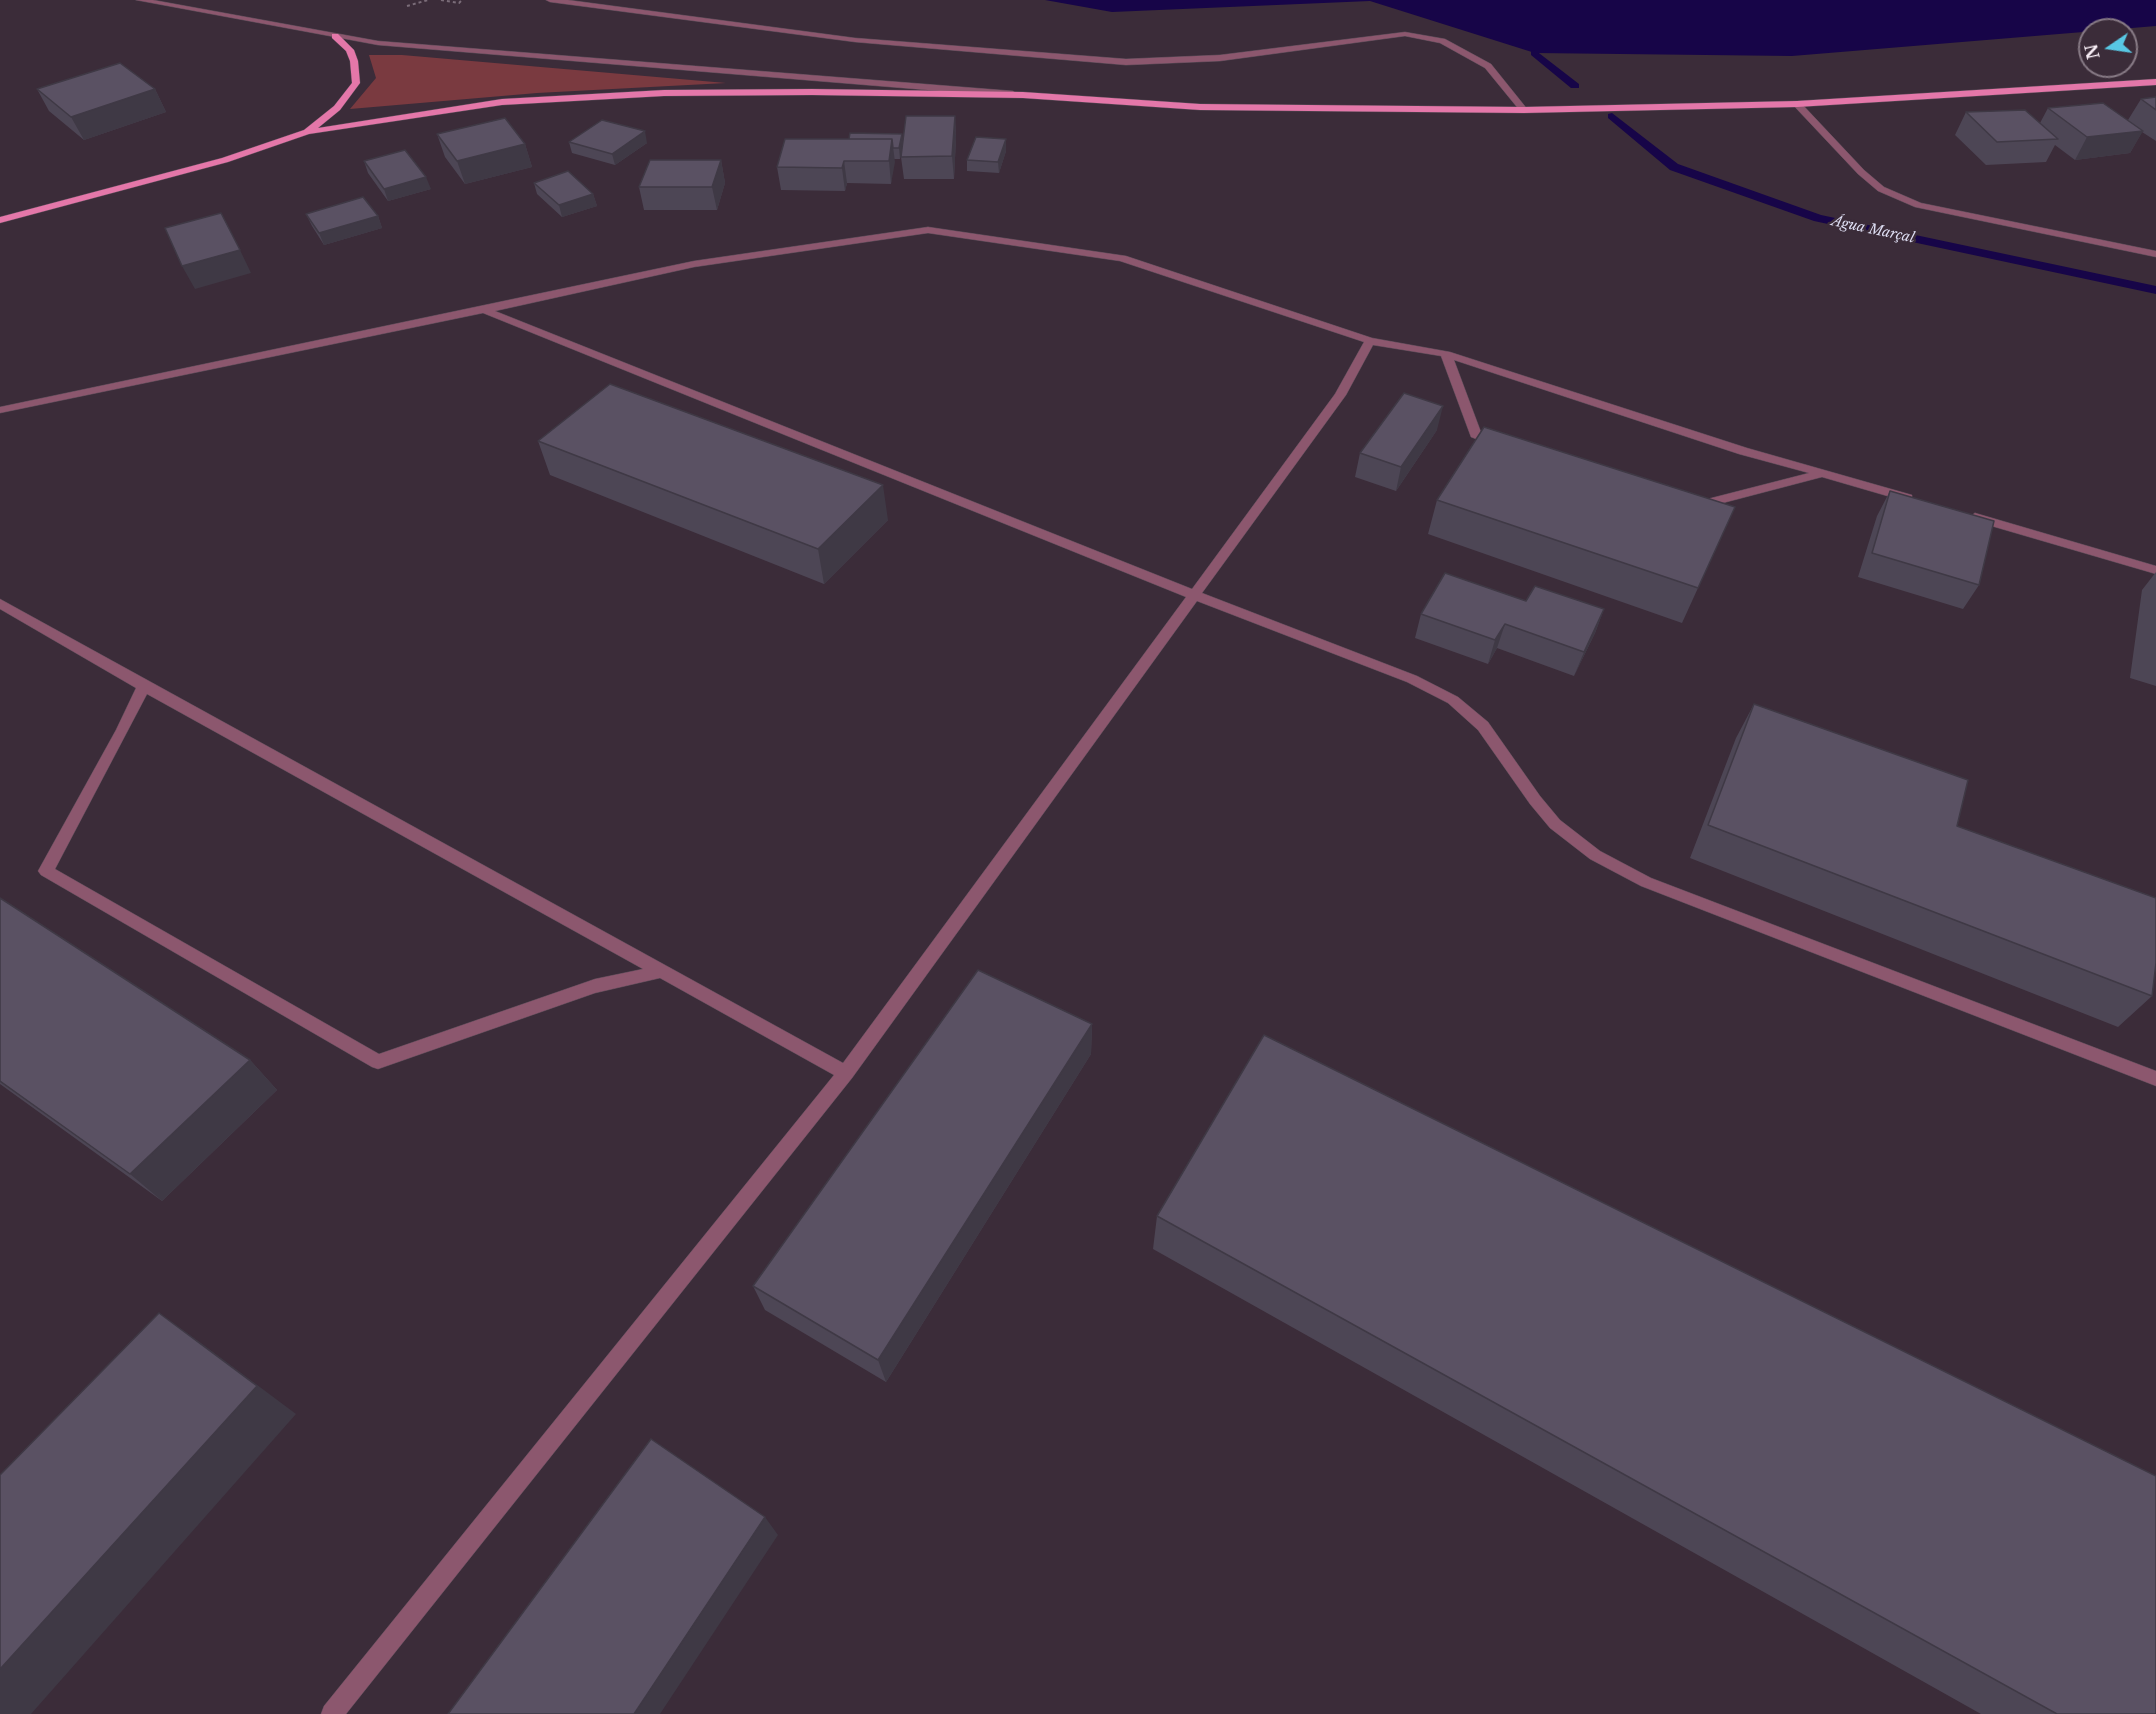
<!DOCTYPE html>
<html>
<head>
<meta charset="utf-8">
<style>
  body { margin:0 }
  #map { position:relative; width:2156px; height:1714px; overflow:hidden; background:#3b2c39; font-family:"Libre Baskerville",serif }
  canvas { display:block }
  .north { position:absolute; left:2078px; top:18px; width:60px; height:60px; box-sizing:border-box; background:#3b2c39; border:2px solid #877a85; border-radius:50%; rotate:257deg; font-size:16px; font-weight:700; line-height:24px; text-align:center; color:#f9eff7 }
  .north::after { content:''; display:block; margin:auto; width:21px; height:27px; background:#58c8e4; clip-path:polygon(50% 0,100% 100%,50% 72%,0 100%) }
</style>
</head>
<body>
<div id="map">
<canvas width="2156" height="1714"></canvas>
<div class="north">N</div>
</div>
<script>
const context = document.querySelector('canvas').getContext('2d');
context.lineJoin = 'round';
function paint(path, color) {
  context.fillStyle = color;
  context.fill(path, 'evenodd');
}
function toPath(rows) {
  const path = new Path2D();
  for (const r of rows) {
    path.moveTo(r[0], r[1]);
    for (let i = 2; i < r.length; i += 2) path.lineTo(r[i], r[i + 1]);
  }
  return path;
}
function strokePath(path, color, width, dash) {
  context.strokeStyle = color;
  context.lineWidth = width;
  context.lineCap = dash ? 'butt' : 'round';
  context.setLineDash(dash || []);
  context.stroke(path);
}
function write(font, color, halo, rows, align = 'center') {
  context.font = font + ' "Libre Baskerville",serif';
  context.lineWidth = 5;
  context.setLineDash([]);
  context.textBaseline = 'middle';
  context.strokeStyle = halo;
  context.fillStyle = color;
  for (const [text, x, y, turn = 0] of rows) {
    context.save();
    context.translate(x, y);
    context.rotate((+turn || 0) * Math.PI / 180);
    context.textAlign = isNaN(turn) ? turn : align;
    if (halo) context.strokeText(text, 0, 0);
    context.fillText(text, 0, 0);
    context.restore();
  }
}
const green = toPath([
  [369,55,402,55,726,83,537,93,350,109,376,78]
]);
const water = toPath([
  [1045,0,2156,0,2156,26,1792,56,1535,53,1370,1,1112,12]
]);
const stream = toPath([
  [1535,50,1579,84,1579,88,1571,88,1531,55,1531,51,1535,50],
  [1612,113,1678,164,1821,215,2156,286,2156,294,1814,221,1670,170,1608,118,1608,114,1612,113]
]);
const path = toPath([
  [441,0,459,3,462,0],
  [407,6,428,0]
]);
const minor = toPath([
  [136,0,153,0,378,41,1013,91,1017,94,1013,97,378,45,136,0],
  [546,0,568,0,855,38,1126,59,1220,55,1405,32,1445,39,1491,64,1528,110,1521,112,1485,68,1440,43,1405,36,1220,61,1126,65,855,42,550,2,546,0],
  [1794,102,1800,102,1864,170,1884,187,1921,203,2156,251,2156,257,1915,207,1878,191,1858,174,1794,106,1794,102],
  [928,227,1126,256,1372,338,1450,352,1747,448,1912,495,1912,501,1908,502,1822,477,1696,510,1692,509,1692,503,1809,473,1739,454,1454,360,1482,435,1504,444,1498,448,1494,446,1471,437,1441,356,1373,345,1346,395,1202,593,1417,676,1458,697,1488,722,1540,796,1560,820,1600,851,1651,878,2156,1071,2156,1086,1641,886,1590,859,1550,828,1530,804,1478,730,1448,703,1407,682,1197,601,852,1078,346,1714,321,1714,324,1706,834,1075,660,978,595,993,378,1069,372,1067,41,875,38,871,116,730,136,688,0,609,0,599,843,1063,1186,597,483,313,0,413,0,407,694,261,928,227],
  [928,233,1120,261,1364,342,1335,394,1192,589,495,311,694,267,928,233],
  [147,694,643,969,595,979,379,1054,55,869,147,694],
  [1975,513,2156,566,2156,574,1971,520,1969,517,1975,513]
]);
const major = toPath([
  [332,34,338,34,354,50,358,61,360,83,340,110,318,128,502,99,664,90,812,89,1023,92,1200,104,1524,107,1797,101,2156,79,2156,85,1797,107,1524,113,1200,110,1023,98,812,95,664,96,502,105,309,134,228,162,0,223,0,217,222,158,304,130,334,106,352,83,350,61,346,51,332,38,332,34]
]);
const wall = toPath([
  [37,89,155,89,166,112,84,140,49,111],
  [2156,97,2156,141,2142,132,2130,153,2075,160,2055,145,2046,162,1986,165,1955,135,1966,112,2040,123,2048,108,2128,120,2141,99],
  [955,116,956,138,954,179,904,179,901,157,902,147,900,159,894,159,891,184,847,183,845,191,781,190,777,167,849,139,902,134,903,144],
  [437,134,525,144,532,167,465,184,445,157],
  [1006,139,1006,151,999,173,967,171,967,160],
  [569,142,647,143,615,165,572,153],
  [721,160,725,183,717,210,644,210,639,187],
  [364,161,431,189,388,201,368,173],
  [534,183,593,194,597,206,562,217,537,194],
  [306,214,378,216,382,228,324,245,312,226],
  [1437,430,1396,491,1355,477,1360,453],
  [538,441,888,520,824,584,550,475],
  [1890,491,1979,585,1963,609,1858,577,1877,516],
  [1437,500,1735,507,1682,623,1428,534],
  [2156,572,2156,686,2130,678,2142,590],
  [1526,601,1604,609,1595,633,1574,676,1497,648,1488,664,1415,638,1421,614],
  [1754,704,1957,826,2152,996,2118,1027,1690,858,1736,738],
  [0,898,250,1060,277,1090,162,1201,0,1084],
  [1092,1024,1091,1054,886,1382,765,1310,753,1286],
  [1157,1216,2156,1714,1981,1714,1153,1249]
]);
const shadedWall = toPath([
  [155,89,166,112,84,140,71,117],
  [955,116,956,138,954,179,952,156],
  [645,131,647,143,615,165,612,154],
  [2143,131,2130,153,2075,160,2087,137],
  [902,134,903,145,900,159,899,148],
  [892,139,895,162,891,184,889,161],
  [1006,139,1006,151,999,173,998,162],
  [525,144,532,167,465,184,457,161],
  [721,160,725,183,717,210,712,187],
  [844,161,847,183,845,191,842,168],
  [426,177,431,189,388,201,384,189],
  [593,194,597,206,562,217,559,205],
  [378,216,382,228,324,245,319,233],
  [240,250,251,273,195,289,182,266],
  [1443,406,1437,430,1396,491,1401,467],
  [883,485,888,520,824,584,818,549],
  [1604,609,1595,633,1574,676,1584,652],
  [1505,624,1497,648,1488,664,1495,640],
  [1092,1024,1091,1054,886,1382,878,1360],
  [250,1060,277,1090,162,1201,130,1174],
  [159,1313,201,1343,296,1414,31,1714,0,1714,0,1669],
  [765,1517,778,1535,660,1714,634,1714]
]);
const building = toPath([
  [120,63,155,89,71,117,37,89,120,63],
  [2156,97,2156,110,2141,99,2156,97],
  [2103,103,2143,131,2087,137,2048,108,2103,103],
  [2025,110,2058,139,1997,142,1966,112,2025,110],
  [906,116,955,116,952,156,901,157,906,116],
  [505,118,525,144,457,161,437,134,505,118],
  [602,120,645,131,612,154,569,142,602,120],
  [850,133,902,134,899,148,893,148,892,139,849,139,850,133],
  [976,137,1006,139,998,162,967,160,976,137],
  [785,139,892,139,889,161,844,161,842,168,777,167,785,139],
  [405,150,426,177,384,189,364,161,405,150],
  [650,160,721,160,712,187,639,187,650,160],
  [568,171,593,194,559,205,534,183,568,171],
  [363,197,378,216,319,233,306,214,363,197],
  [221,213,240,250,182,266,165,228,221,213],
  [610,384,883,485,818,549,538,441,610,384],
  [1404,393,1443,406,1401,467,1360,453,1404,393],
  [1484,427,1735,507,1698,588,1437,500,1484,427],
  [1890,491,1994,521,1979,585,1872,553,1890,491],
  [1445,573,1526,601,1535,586,1604,609,1584,652,1505,624,1495,640,1421,614,1445,573],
  [1754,704,1968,780,1957,826,2156,898,2156,963,2152,996,1708,825,1754,704],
  [0,898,250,1060,130,1174,0,1081,0,898],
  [978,970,1092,1024,878,1360,753,1286,978,970],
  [1264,1035,2156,1476,2156,1714,2057,1714,1157,1216,1264,1035],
  [159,1313,257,1386,0,1669,0,1475,159,1313],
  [651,1439,765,1517,634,1714,448,1714,651,1439]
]);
const farWaternames = [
  ["Água Marçal",1873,230,12]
];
paint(green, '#7a3a40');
paint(water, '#170548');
paint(stream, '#170548');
strokePath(minor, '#594b57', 1);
strokePath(major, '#594b57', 1);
strokePath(path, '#7b6d79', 2, [3, 3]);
paint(minor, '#8c576e');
paint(major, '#e477a9');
paint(wall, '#4d4655');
paint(shadedWall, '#3f3945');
paint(building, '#5a5163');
strokePath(building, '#3f3945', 1.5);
write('italic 14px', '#ddddf2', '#3b2c39', farWaternames);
</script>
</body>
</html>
